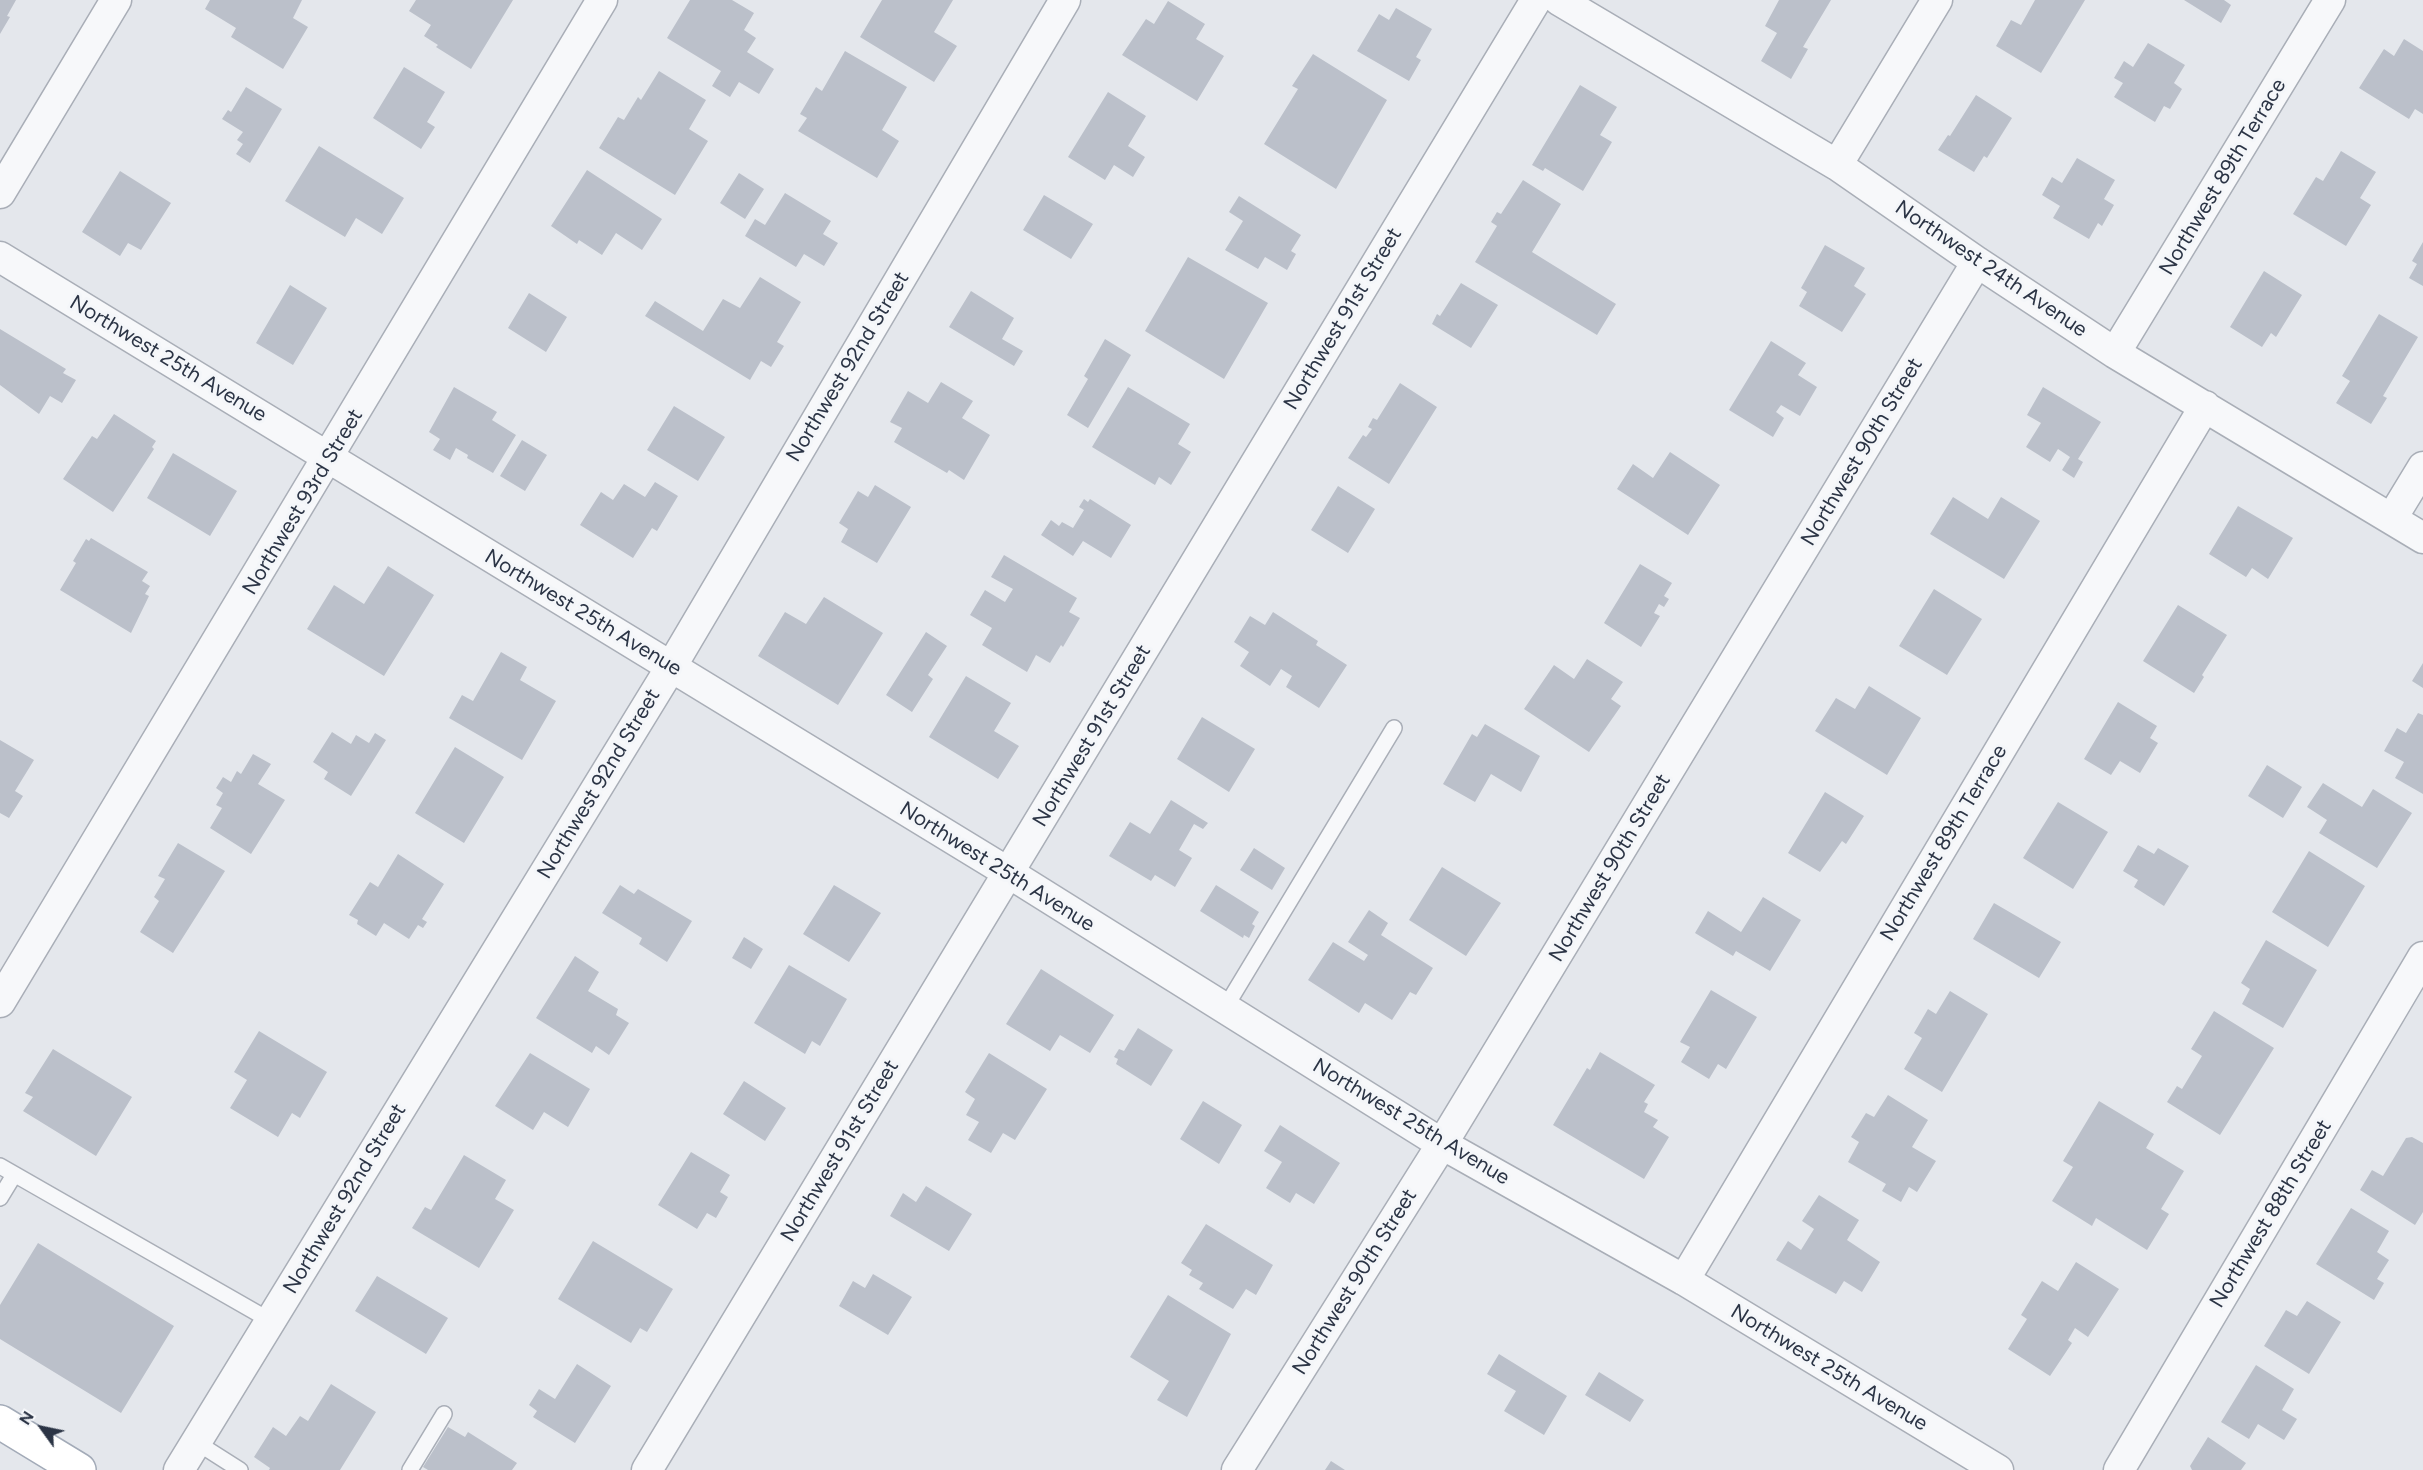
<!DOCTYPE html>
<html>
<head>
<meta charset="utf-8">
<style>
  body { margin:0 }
  #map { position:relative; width:2423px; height:1470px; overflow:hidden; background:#e4e7ec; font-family:Figtree,sans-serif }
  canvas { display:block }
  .north { position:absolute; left:12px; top:1398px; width:60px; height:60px; -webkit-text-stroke:4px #f4f6f9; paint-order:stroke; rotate:303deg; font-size:16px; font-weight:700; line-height:24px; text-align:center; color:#2b3445 }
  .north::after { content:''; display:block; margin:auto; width:21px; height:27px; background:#2b3445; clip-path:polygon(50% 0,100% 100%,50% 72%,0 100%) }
</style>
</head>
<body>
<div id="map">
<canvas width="2423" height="1470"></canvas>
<div class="north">N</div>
</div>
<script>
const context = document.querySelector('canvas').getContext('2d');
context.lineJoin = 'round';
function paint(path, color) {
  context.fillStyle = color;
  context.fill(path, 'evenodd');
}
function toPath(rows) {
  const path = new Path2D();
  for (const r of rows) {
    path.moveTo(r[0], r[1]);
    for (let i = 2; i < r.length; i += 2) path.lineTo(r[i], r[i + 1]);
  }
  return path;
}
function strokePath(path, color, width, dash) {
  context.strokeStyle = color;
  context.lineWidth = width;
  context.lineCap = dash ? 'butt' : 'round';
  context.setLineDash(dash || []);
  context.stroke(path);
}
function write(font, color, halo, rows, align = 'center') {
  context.font = font + ' Figtree,sans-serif';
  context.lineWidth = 6;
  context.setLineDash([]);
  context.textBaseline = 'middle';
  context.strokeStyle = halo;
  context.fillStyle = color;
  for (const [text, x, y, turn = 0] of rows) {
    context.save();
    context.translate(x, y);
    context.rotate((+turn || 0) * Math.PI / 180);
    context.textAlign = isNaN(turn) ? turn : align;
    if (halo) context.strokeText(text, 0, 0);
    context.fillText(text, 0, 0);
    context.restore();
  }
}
const building = toPath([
  [0,0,16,0,7,16,10,17,0,34],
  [210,0,302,0,293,18,308,27,283,69,231,37,236,28,205,9],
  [416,0,513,0,471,69,436,47,438,45,424,36,431,25,409,11],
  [690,0,732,0,754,13,744,30,756,38,747,52,774,69,759,94,739,82,730,97,712,86,721,71,667,38],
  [882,0,953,0,934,32,957,46,934,82,860,37],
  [1779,0,1831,0,1803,47,1808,49,1791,79,1761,61,1777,33,1765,26],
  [2035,0,2085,0,2041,73,1996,46,2011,20,2021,25],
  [2184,0,2224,0,2231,5,2221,23],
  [1168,1,1205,24,1196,39,1224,56,1197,101,1122,55,1146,19,1154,24],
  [1396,8,1432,29,1416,57,1421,60,1409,81,1357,51,1379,14,1389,20],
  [2404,39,2423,51,2423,114,2415,109,2409,119,2359,88,2384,49,2394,56],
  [2148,43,2185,65,2174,83,2182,89,2170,109,2164,106,2155,122,2114,97,2123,83,2114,78,2124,61,2133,67],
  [845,51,907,87,882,130,899,141,877,178,798,131,807,118,800,114,816,87,822,91],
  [1313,54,1387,100,1336,189,1264,144,1298,89,1292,86],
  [404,67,445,92,427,122,435,127,421,149,373,118],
  [659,71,706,100,689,129,708,141,675,195,599,148,618,117,624,120,638,97,641,100],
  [1580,85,1617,107,1600,135,1612,142,1583,191,1545,168,1543,171,1532,165],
  [246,87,282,109,250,163,236,154,243,144,237,140,243,132,222,119,228,110,231,112],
  [1108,92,1146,116,1128,146,1145,157,1133,177,1114,165,1105,180,1068,157],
  [1976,95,2012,118,1987,158,1984,156,1974,172,1938,150,1948,135,1950,136],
  [319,146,404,198,382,234,356,218,345,237,285,201],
  [2341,151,2376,172,2360,198,2371,205,2346,246,2293,214,2316,177,2323,181],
  [2077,158,2115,180,2104,199,2114,205,2102,226,2098,223,2089,239,2053,218,2060,206,2042,195,2052,177,2062,183],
  [587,170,662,219,642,250,616,233,602,255,579,240,577,244,551,226],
  [120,171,171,203,141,250,128,243,120,256,82,232],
  [739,173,764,189,745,219,720,203],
  [1523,180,1561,204,1532,252,1616,304,1597,335,1475,262,1497,226,1491,222,1497,212,1501,214],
  [785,193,831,221,823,234,838,243,824,266,804,254,796,267,745,236,755,219,765,225],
  [1044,195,1093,224,1071,259,1023,230],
  [1239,196,1301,235,1291,251,1296,254,1287,270,1265,257,1258,269,1225,250,1243,221,1229,212],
  [2423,242,2423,286,2409,278,2417,264,2412,261],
  [1825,245,1865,268,1854,286,1866,294,1842,332,1799,306,1807,292,1801,288],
  [1188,257,1268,303,1224,379,1145,331],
  [2264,271,2302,295,2276,337,2271,333,2262,347,2230,327],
  [760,277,801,302,777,342,784,346,771,367,761,361,750,380,645,316,655,301,703,331,723,299,740,308],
  [1461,283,1498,305,1471,348,1432,324,1437,314,1440,316],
  [290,285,327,308,293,365,256,343],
  [971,291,1014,318,1002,339,1023,351,1014,366,949,327],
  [529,293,567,317,546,352,508,328],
  [2379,314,2418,337,2383,396,2387,398,2371,424,2336,403,2350,381,2342,376],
  [0,329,66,369,63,373,76,380,62,403,50,396,39,414,0,385],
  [1105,339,1131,355,1088,428,1067,415,1088,379,1084,376],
  [1771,341,1806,363,1798,375,1817,387,1800,416,1781,405,1776,412,1784,418,1773,437,1729,410],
  [941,382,973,401,962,418,990,435,964,480,949,470,947,473,894,442,902,428,890,422,908,391,928,403],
  [1400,383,1437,407,1389,484,1348,458,1363,435,1366,437,1372,429,1368,427,1373,418,1377,420],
  [454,387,497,412,492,420,516,435,493,473,467,458,468,455,456,448,450,460,433,450,440,439,429,432],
  [1128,387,1190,424,1178,444,1191,452,1171,485,1159,477,1155,485,1092,447],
  [2043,387,2101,422,2078,459,2083,462,2074,478,2062,470,2070,457,2058,449,2050,462,2026,447,2041,423,2027,415],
  [674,406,725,437,698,481,647,450],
  [114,414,156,441,152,447,154,449,113,512,63,479,92,436,97,439],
  [522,440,547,455,525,491,500,476],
  [1670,452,1720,485,1688,535,1617,489,1633,464,1653,478],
  [173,453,237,491,210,536,147,498],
  [655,482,678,496,657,531,652,528,633,558,580,525,601,492,613,500,624,484,645,497],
  [875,485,911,507,877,563,841,542,848,529,839,523,858,491,868,497],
  [1338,486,1375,509,1348,553,1311,530],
  [1953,497,1988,519,2001,497,2040,521,2004,579,1930,534],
  [1084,499,1088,502,1090,499,1131,525,1111,558,1083,541,1073,556,1041,535,1051,520,1059,526,1062,522,1073,528,1084,510,1079,507],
  [2238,506,2293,538,2268,579,2252,568,2246,577,2209,554],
  [91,538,148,572,142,581,150,586,145,594,149,596,131,633,60,590,76,563,73,561,86,539,89,541],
  [1004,555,1077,598,1069,612,1080,618,1063,647,1061,645,1050,663,1036,655,1027,672,982,645,992,628,970,615,985,590,1005,602,1013,589,991,577],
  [1640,564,1672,583,1664,596,1669,599,1664,607,1659,604,1654,613,1660,616,1641,647,1604,623],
  [388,566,434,595,384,676,307,629,334,585,364,604],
  [1934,589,1982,619,1947,675,1899,646],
  [824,597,883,633,838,705,758,656,785,612,806,624],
  [2178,605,2227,635,2202,675,2204,677,2194,693,2143,661],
  [1273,612,1318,641,1316,645,1347,665,1319,708,1286,687,1292,676,1281,669,1270,686,1240,666,1249,652,1234,642,1250,616,1265,625],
  [926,632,947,646,928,675,933,679,912,712,886,695],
  [501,652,527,667,520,680,556,701,522,760,449,718,462,695,473,701],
  [1587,659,1623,682,1611,699,1621,706,1589,752,1524,709,1554,665,1574,679],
  [2423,663,2423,688,2412,681],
  [966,676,1011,703,994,731,1019,746,998,779,929,737],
  [1869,686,1921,718,1887,775,1815,731,1836,698,1855,709],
  [2118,702,2157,726,2150,738,2158,743,2140,773,2120,761,2111,775,2084,759],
  [2418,713,2423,715,2423,794,2395,778,2404,762,2384,751,2397,728,2406,733],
  [1202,717,1255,749,1229,792,1177,759],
  [1485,724,1540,756,1521,792,1491,774,1475,802,1443,784,1472,734,1477,737],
  [332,732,351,744,356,735,369,743,375,733,386,740,351,796,324,779,328,772,313,762],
  [0,740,34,760,15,791,23,796,9,818,0,813],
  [455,747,504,777,464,843,415,813],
  [253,754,271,764,258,784,285,800,251,854,210,828,222,808,216,805,223,793,216,788,223,777,231,782,237,771,241,774],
  [2267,765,2302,787,2283,818,2248,796],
  [2323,783,2362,807,2373,789,2412,813,2377,868,2319,833,2327,820,2307,807],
  [1825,792,1864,816,1846,844,1842,841,1820,872,1788,853],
  [1171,800,1208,823,1203,829,1194,824,1179,850,1192,858,1175,887,1155,875,1151,881,1109,856,1130,822,1150,834],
  [2058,802,2108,832,2073,889,2023,858],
  [178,843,225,871,173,953,140,932,159,901,154,897,165,879,158,876],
  [2138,845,2154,854,2158,848,2189,866,2164,906,2134,887,2138,880,2123,871],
  [1254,848,1285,868,1272,890,1240,870],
  [2309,851,2365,886,2328,947,2272,912],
  [398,854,444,884,422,919,427,922,423,928,418,925,409,939,384,923,376,936,357,924,358,920,349,915,370,882,378,887],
  [1442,867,1501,903,1466,956,1409,920],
  [620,885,634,894,638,889,692,921,667,962,639,944,642,938,602,913],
  [834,885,881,913,849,962,803,934],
  [1216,885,1259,912,1252,924,1255,926,1249,938,1244,935,1243,938,1200,911],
  [1763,897,1801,920,1770,971,1736,951,1733,956,1695,933,1708,911,1741,932],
  [1994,903,2061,942,2039,978,1973,939],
  [1369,910,1388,923,1381,935,1433,968,1416,995,1410,992,1392,1020,1365,1003,1359,1013,1308,980,1333,942,1364,961,1368,955,1348,942],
  [744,937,763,949,751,969,732,958],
  [2266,940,2317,970,2283,1028,2242,1004,2250,989,2241,983],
  [575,956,599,972,588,991,618,1009,616,1015,629,1023,609,1055,596,1046,592,1053,536,1018],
  [789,965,847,999,820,1046,812,1041,805,1054,754,1023],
  [1041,969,1114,1015,1090,1053,1060,1035,1050,1051,1006,1024],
  [1711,990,1757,1017,1726,1069,1718,1064,1709,1079,1681,1062,1690,1047,1680,1042],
  [1950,991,1988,1014,1942,1092,1904,1069,1922,1038,1914,1033,1928,1009,1936,1014],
  [2214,1011,2274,1048,2220,1135,2167,1102,2177,1086,2182,1089,2202,1056,2191,1049],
  [1138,1028,1173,1050,1151,1086,1116,1064,1118,1059,1114,1057,1119,1049,1124,1051],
  [259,1031,327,1072,300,1118,292,1113,278,1137,230,1108,247,1080,234,1072],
  [53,1049,132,1097,96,1156,23,1111,33,1097,25,1093],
  [1600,1052,1655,1085,1644,1102,1648,1104,1644,1112,1658,1120,1653,1127,1669,1137,1644,1179,1553,1125,1587,1068,1590,1070],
  [530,1053,590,1089,568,1127,544,1112,533,1130,495,1106],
  [989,1053,1047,1089,1015,1140,1003,1133,991,1153,968,1140,979,1122,966,1115,975,1099,965,1092],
  [744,1081,786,1108,765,1141,723,1114],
  [1888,1095,1928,1120,1912,1147,1936,1161,1917,1192,1909,1187,1901,1202,1882,1191,1886,1184,1848,1162,1859,1142,1851,1137,1866,1113,1874,1117],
  [1203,1101,1242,1125,1219,1164,1180,1139],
  [2099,1101,2154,1134,2146,1148,2184,1171,2161,1209,2169,1214,2147,1250,2096,1218,2092,1226,2052,1201,2073,1167,2063,1161],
  [1280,1125,1340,1163,1314,1204,1296,1193,1290,1203,1266,1188,1282,1162,1264,1151],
  [2412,1137,2423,1143,2423,1212,2415,1225,2360,1190,2372,1170,2383,1176,2406,1138],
  [691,1152,730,1175,720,1192,728,1197,716,1218,707,1213,697,1229,658,1205],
  [464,1155,506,1180,495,1199,514,1210,479,1268,412,1228,425,1207,431,1210],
  [926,1186,972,1214,949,1251,890,1216,903,1193,916,1202],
  [1819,1195,1859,1220,1847,1240,1880,1262,1862,1292,1844,1281,1836,1294,1776,1260,1788,1241,1801,1250,1814,1229,1802,1221],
  [2351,1208,2389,1231,2377,1252,2389,1260,2377,1279,2384,1283,2374,1300,2316,1264],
  [1206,1224,1273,1265,1256,1295,1246,1289,1233,1309,1199,1289,1203,1283,1189,1275,1192,1270,1181,1263],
  [593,1241,673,1289,647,1332,640,1328,631,1343,558,1299],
  [38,1243,174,1326,121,1413,0,1339,0,1305],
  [2076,1262,2119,1289,2088,1337,2075,1328,2068,1340,2072,1343,2050,1376,2008,1349,2027,1319,2021,1315,2042,1281,2058,1291],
  [873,1274,912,1297,888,1335,839,1306,853,1281,865,1288],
  [377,1276,448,1318,426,1354,355,1311],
  [1168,1295,1231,1334,1187,1417,1157,1400,1169,1381,1130,1357],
  [2307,1301,2341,1322,2309,1374,2264,1346,2286,1310,2297,1316],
  [1499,1354,1567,1396,1544,1435,1504,1411,1516,1391,1487,1374],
  [577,1364,611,1386,575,1443,533,1417,537,1411,529,1405,539,1389,555,1399],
  [2256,1365,2294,1389,2282,1410,2297,1419,2284,1440,2258,1424,2249,1439,2221,1422],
  [1599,1372,1644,1400,1630,1422,1585,1395],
  [331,1384,376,1412,340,1470,269,1470,270,1468,254,1457,273,1427,286,1436,300,1416,308,1421],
  [448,1427,465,1437,468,1432,517,1463,512,1470,428,1470,423,1467],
  [2208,1437,2246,1463,2241,1470,2192,1470,2190,1466],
  [1331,1461,1345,1470,1325,1470]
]);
const service = toPath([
  [1225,1008,1394,728],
  [0,1166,271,1321],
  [0,1198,14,1175],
  [196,1442,240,1470],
  [410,1470,444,1414]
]);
const minor = toPath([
  [1559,0,1837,165,1977,262,2115,353,2423,538],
  [1837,165,1937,0],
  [0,193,116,0],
  [0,257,1009,873,1442,1144,1684,1280,1998,1470],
  [2115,353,2330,0],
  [2392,518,2423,467],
  [0,1002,602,0],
  [1684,1280,2205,406],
  [179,1470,671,667,1065,0],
  [647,1470,1536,0],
  [1237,1470,1442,1144,1977,262],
  [2119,1470,2423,957]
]);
const primary = toPath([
  [0,1422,79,1470]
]);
const streetNames = [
  ["Northwest 89th Terrace",2223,177,-59],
  ["Northwest 24th Avenue",1991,269,34],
  ["Northwest 91st Street",1343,319,-59],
  ["Northwest 25th Avenue",168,359,31],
  ["Northwest 92nd Street",848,367,-59],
  ["Northwest 90th Street",1862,452,-59],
  ["Northwest 93rd Street",303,502,-59],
  ["Northwest 25th Avenue",583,613,31],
  ["Northwest 91st Street",1092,736,-59],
  ["Northwest 92nd Street",599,784,-59],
  ["Northwest 89th Terrace",1944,843,-59],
  ["Northwest 25th Avenue",997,867,32],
  ["Northwest 90th Street",1610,868,-59],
  ["Northwest 25th Avenue",1411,1122,31],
  ["Northwest 91st Street",840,1151,-59],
  ["Northwest 92nd Street",345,1199,-59],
  ["Northwest 88th Street",2271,1214,-59],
  ["Northwest 90th Street",1355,1282,-58],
  ["Northwest 25th Avenue",1829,1368,31]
];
paint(building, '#bbc0ca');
strokePath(service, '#a9aeb7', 18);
strokePath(minor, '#a9aeb7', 33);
strokePath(primary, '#a3abb8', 36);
strokePath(service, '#f7f8fa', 15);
strokePath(minor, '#f7f8fa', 30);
strokePath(primary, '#fff', 33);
write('21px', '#2b3445', '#f4f6f9', streetNames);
</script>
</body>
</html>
